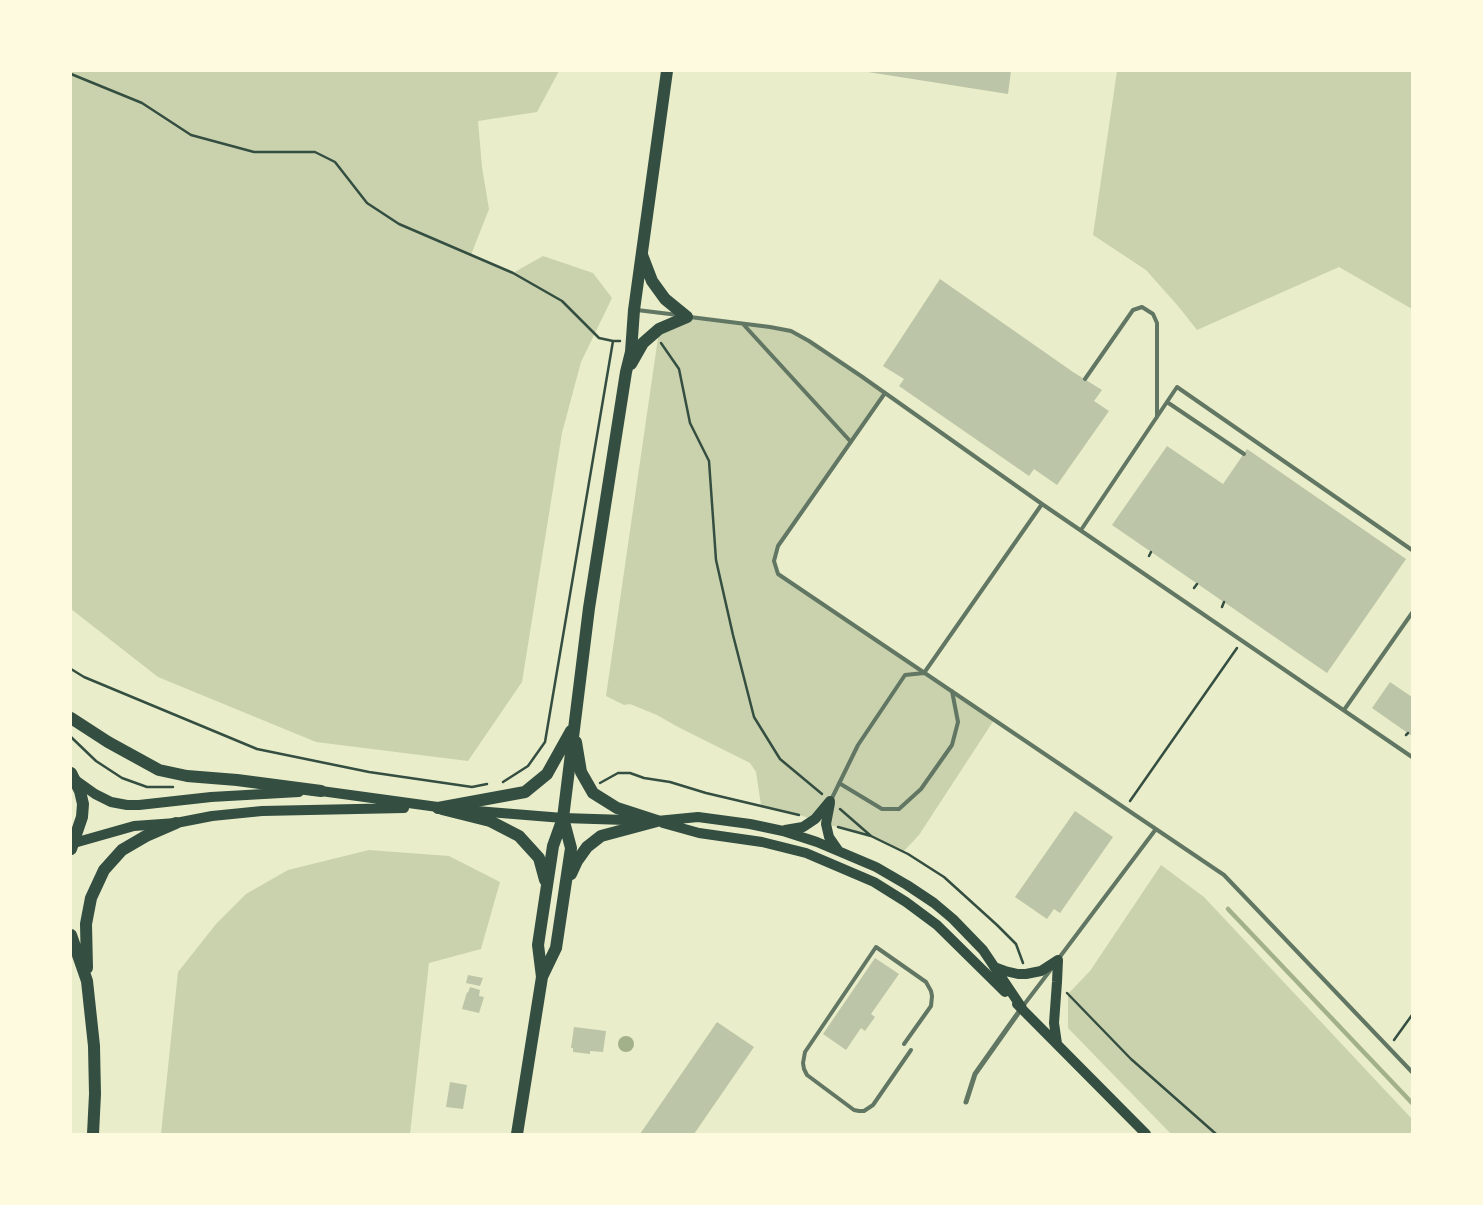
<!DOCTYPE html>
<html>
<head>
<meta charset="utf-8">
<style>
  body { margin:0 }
  #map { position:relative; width:1483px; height:1205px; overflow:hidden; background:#e9edc9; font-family:"Titillium Web",sans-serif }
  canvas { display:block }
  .frame { position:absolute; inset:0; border:72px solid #fefae0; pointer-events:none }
</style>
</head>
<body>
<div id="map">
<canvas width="1483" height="1205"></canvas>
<div class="frame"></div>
</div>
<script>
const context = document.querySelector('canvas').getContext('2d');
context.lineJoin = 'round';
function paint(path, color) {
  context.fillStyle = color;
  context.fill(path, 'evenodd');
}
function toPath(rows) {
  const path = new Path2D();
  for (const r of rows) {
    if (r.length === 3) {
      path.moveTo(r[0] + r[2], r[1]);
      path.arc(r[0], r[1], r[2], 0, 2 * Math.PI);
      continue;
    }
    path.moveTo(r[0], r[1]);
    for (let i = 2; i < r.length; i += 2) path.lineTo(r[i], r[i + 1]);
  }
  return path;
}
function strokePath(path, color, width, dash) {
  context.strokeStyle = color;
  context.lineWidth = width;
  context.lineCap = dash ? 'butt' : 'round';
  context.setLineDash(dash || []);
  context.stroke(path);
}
const green = toPath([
  [71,71,559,71,537,112,478,121,482,167,489,209,471,255,513,273,543,256,593,273,612,298,581,362,562,433,522,682,468,761,316,742,158,677,71,609],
  [1117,71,1412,71,1412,309,1339,267,1197,330,1178,306,1146,270,1093,235],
  [687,317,791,331,809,341,885,393,778,545,774,561,778,574,994,720,919,835,903,852,871,836,826,824,797,814,761,805,756,772,750,763,678,727,657,715,630,704,624,705,606,696,658,338,654,334],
  [369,850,449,856,500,882,481,949,429,963,410,1134,161,1134,178,972,216,924,246,894,288,870],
  [1161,865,1204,897,1412,1119,1412,1134,1171,1134,1068,1028,1068,994,1090,971]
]);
const water = toPath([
  [626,1044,8]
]);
const stream = toPath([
  [1228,909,1412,1103]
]);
const building = toPath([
  [868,71,1011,71,1008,94,868,72],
  [940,279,1073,372,1102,390,1094,401,1109,411,1057,485,1034,469,1029,476,899,386,904,379,883,366],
  [1167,446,1223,484,1247,449,1406,559,1327,673,1112,525],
  [1390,682,1412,697,1412,736,1372,708],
  [1075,811,1113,837,1060,913,1054,909,1047,919,1015,897],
  [875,958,899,974,871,1014,875,1017,865,1031,861,1028,846,1050,823,1034],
  [468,975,483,978,480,986,466,983],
  [470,987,480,990,479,996,484,997,479,1013,462,1009,467,992,468,993],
  [717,1022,754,1047,694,1134,640,1134],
  [574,1027,606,1031,603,1052,590,1051,590,1054,573,1052,573,1048,571,1048],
  [450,1082,467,1085,463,1109,446,1107]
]);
const path = toPath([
  [71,74,142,103,191,135,254,152,315,152,335,162,367,203,399,224,513,273,562,301,599,338,613,341,620,341],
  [661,343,679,369,690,423,709,461,716,560,733,635,754,717,780,759,822,794],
  [1149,556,1151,552],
  [1194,588,1197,584],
  [1222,607,1224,602],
  [71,669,84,677,257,749,369,772,472,787,487,784],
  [1406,735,1408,733],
  [71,737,96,761,122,778,147,787,173,787],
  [503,782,528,766,545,742,613,341],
  [600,783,618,773,630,773,644,778,670,782,706,793,799,815],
  [1130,801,1237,648],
  [840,809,871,836],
  [838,827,871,836,908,854,944,877,997,925,1016,944,1023,963],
  [1067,993,1131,1059,1216,1134],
  [1394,1040,1412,1015]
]);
const service = toPath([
  [637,310,678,315],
  [690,317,770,327,791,331,809,341,861,376,1042,504,1412,757],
  [743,324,851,442],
  [1085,379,1133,310,1142,307,1153,314,1157,323,1157,417],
  [885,393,778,546,774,561,778,574,1224,875,1412,1072],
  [1167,402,1244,454],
  [1081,530,1177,387,1412,550],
  [1344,710,1412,613],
  [839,783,882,809,899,809,921,789,952,745,958,722,952,691],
  [831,800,858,745,905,675,924,673,1042,504],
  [1059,958,1156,829],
  [1023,1006,1052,968],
  [904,1044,931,1006,932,996,931,991,926,982,876,947,805,1052,803,1063,804,1069,807,1075,854,1110,859,1111,864,1111,873,1105,911,1050]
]);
const minor = toPath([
  [966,1102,975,1074,1021,1009]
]);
const secondary = toPath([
  [74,779,95,794,111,802,127,805,139,805,211,797,299,792],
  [313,791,321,791,445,808],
  [830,803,826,824,829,837,838,850],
  [464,810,563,818,657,821,698,817,750,824,783,831,817,842,876,867,907,885,934,903,953,919,983,950,1022,1008],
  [663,823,699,833,762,842,806,853,874,882,906,902,937,925,1005,992],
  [785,830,803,827,815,819,830,801],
  [74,843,134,826,176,823,212,816,262,811,404,808],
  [994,967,1005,971,1018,974,1026,974,1041,971,1058,960],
  [1017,1004,1146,1134],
  [1057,1044,1054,1023,1057,982,1058,960]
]);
const primary = toPath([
  [631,364,643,343,659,329,687,317,665,299,652,281,642,255],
  [576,742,581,772,593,793,617,808,657,821],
  [438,808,525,792,547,774,571,731],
  [442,809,490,821,519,836,539,858,545,880],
  [571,874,577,861,587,847,601,836,657,821],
  [542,977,538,945,553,846,563,818,589,608,626,372,631,352,634,310,667,71],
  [517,1134,542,977,556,948,571,848,563,818]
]);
const trunk = toPath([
  [71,718,108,742,159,770,187,776,237,780,321,791],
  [71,773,80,791,83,804,82,817,71,849],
  [71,935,87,981,94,1046,95,1094,93,1134],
  [87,968,86,924,91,898,104,870,122,850,146,836,176,823]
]);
paint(green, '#cad2ad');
paint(water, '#a3b18a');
strokePath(stream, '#a3b18a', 4.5);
paint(building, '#bcc5a7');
strokePath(path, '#344e41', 2.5);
strokePath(service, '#617663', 4);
strokePath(minor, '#617663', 5);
strokePath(secondary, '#344e41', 10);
strokePath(primary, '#344e41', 12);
strokePath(trunk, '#344e41', 12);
</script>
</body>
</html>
